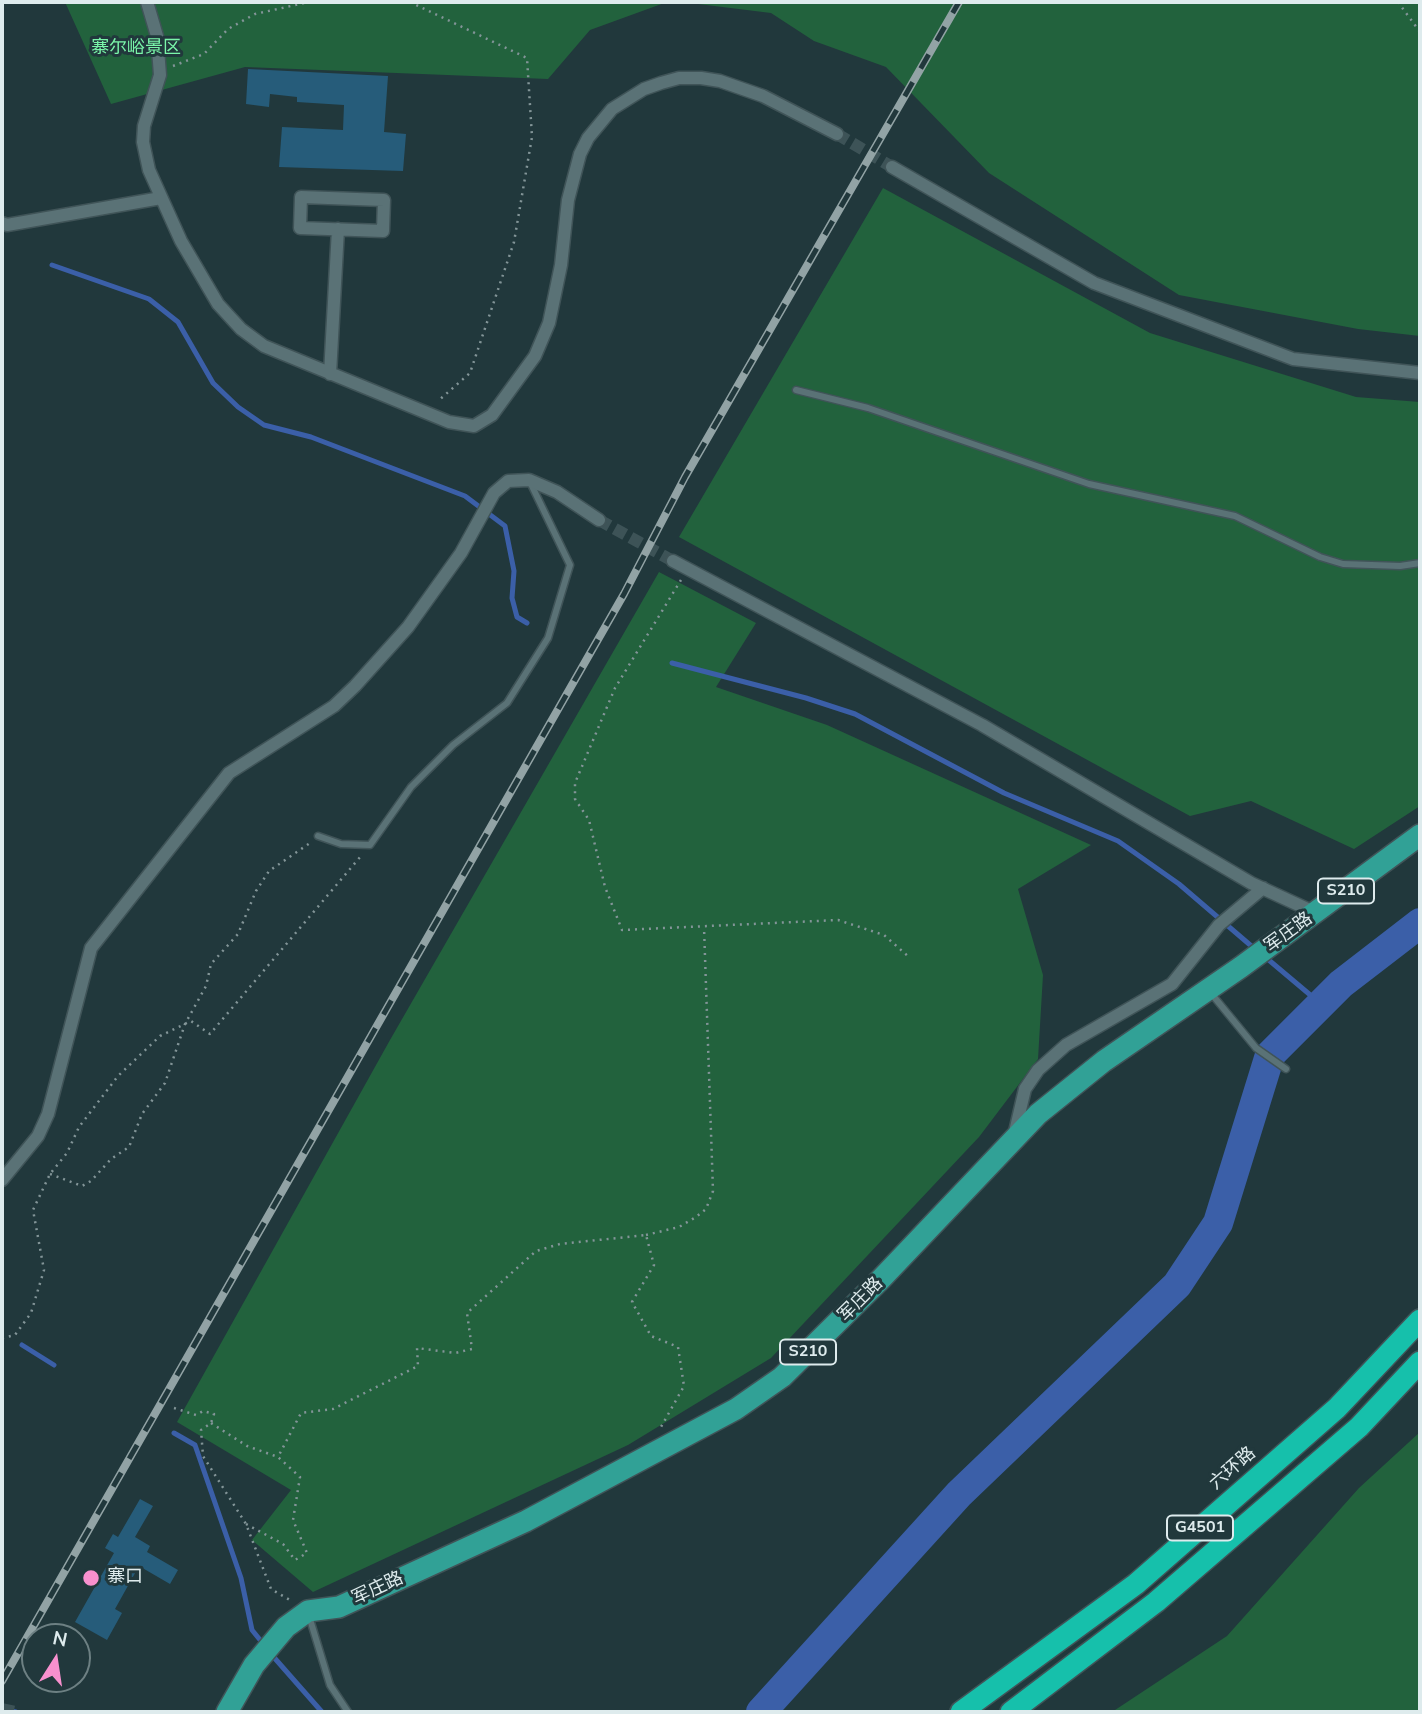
<!DOCTYPE html>
<html>
<head>
<meta charset="utf-8">
<style>
  body { margin:0 }
  #map { position:relative; width:1422px; height:1714px; overflow:hidden; background:#21383c; font-family:"Nunito Sans",sans-serif }
  canvas { display:block }
  .frame { position:absolute; inset:0; border:4px solid #deebed; pointer-events:none }
  .north { position:absolute; left:21px; top:1623px; width:70px; height:70px; box-sizing:border-box; background:#21383c; border:2px solid #6d8083; border-radius:50%; rotate:12deg; font-size:19px; font-weight:700; line-height:28px; text-align:center; color:#deebed }
  .north::after { content:''; display:block; margin:auto; width:24px; height:32px; background:#f790ce; clip-path:polygon(50% 0,100% 100%,50% 72%,0 100%) }
</style>
</head>
<body>
<div id="map">
<canvas width="1422" height="1714"></canvas>
<div class="frame"></div>
<div class="north">N</div>
</div>
<script>
const context = document.querySelector('canvas').getContext('2d');
context.lineJoin = 'round';
function paint(path, color) {
  context.fillStyle = color;
  context.fill(path, 'evenodd');
}
function toPath(rows) {
  const path = new Path2D();
  for (const r of rows) {
    path.moveTo(r[0], r[1]);
    for (let i = 2; i < r.length; i += 2) path.lineTo(r[i], r[i + 1]);
  }
  return path;
}
function strokePath(path, color, width, dash) {
  context.strokeStyle = color;
  context.lineWidth = width;
  context.lineCap = dash ? 'butt' : 'round';
  context.setLineDash(dash || []);
  context.stroke(path);
}
function write(font, color, halo, rows, align = 'center') {
  context.font = font + ' "Nunito Sans","Noto Sans SC",sans-serif';
  context.lineWidth = 6;
  context.setLineDash([]);
  context.textBaseline = 'middle';
  context.strokeStyle = halo;
  context.fillStyle = color;
  for (const [text, x, y, turn = 0] of rows) {
    context.save();
    context.translate(x, y);
    context.rotate((+turn || 0) * Math.PI / 180);
    context.textAlign = isNaN(turn) ? turn : align;
    if (halo) context.strokeText(text, 0, 0);
    context.fillText(text, 0, 0);
    context.restore();
  }
}
const green = toPath([
  [65,2,667,2,590,30,548,79,245,67,111,104],
  [682,2,1420,2,1420,336,1358,329,1179,295,989,173,886,67,814,41,771,13],
  [883,188,1150,333,1356,397,1420,402,1420,806,1354,849,1251,801,1190,816,679,537],
  [659,572,756,623,716,687,827,725,1091,845,1018,889,1043,975,1038,1059,979,1137,771,1358,628,1445,313,1592,252,1540,291,1490,177,1422,390,1040],
  [1420,1432,1420,1712,1112,1712,1227,1636,1359,1488]
]);
const stream = toPath([
  [52,265,149,299,178,322,213,383,238,407,264,425,311,437,465,496,505,526,514,571,512,598,517,617,527,623],
  [672,663,806,698,855,714,1004,793,1118,841,1179,884,1256,950],
  [1264,956,1321,1004],
  [22,1345,54,1365],
  [174,1433,195,1445,241,1578,252,1630,265,1646],
  [271,1654,322,1712],
  [2,1709,16,1712]
]);
const river = toPath([
  [761,1712,959,1494,1177,1285,1218,1223,1270,1055,1341,984,1420,923]
]);
const building = toPath([
  [248,69,388,76,384,132,406,134,403,171,279,167,282,127,343,130,344,105,297,102,297,97,270,94,269,107,246,104],
  [140,1499,153,1506,135,1537,150,1546,147,1552,178,1570,170,1584,139,1566,115,1609,122,1613,107,1640,75,1622,114,1553,105,1548,113,1534,118,1537]
]);
const streetTunnel = toPath([
  [837,134,892,167],
  [599,520,673,561],
  [2,1709,16,1712]
]);
const path = toPath([
  [410,2,527,58,532,137,514,242,470,373,438,401],
  [1398,2,1420,32],
  [173,66,204,54,228,29,255,14,309,2],
  [681,580,615,688,575,783,575,799,589,820,605,887,622,930,838,920,884,935,909,957],
  [50,1174,82,1186,91,1181,111,1159,129,1147,142,1114,165,1083,185,1024,206,986,211,964,238,934,256,891,269,871,310,843],
  [646,1235,679,1227,696,1217,706,1209,713,1191,704,927],
  [2,1338,15,1335,31,1313,44,1270,33,1210,50,1174,67,1153,79,1127,118,1076,160,1036,191,1021,210,1034,361,856],
  [174,1408,196,1415,203,1411,214,1414,211,1423,201,1430,203,1456,246,1524,271,1589,290,1600],
  [211,1423,247,1446,278,1457],
  [246,1524,283,1544,295,1560,307,1553,293,1520,300,1477,278,1457,301,1413,333,1409,418,1366,417,1348,455,1353,472,1349,467,1313,536,1251,560,1244,646,1235,654,1265,632,1302,651,1336,678,1347,684,1386,661,1427]
]);
const lane = toPath([
  [796,390,868,408,1089,484,1235,516,1320,557,1343,564,1400,566,1420,563],
  [318,836,341,844,370,845,411,787,453,745,507,703,548,638,570,565,530,482],
  [1210,992,1256,1048,1286,1069],
  [309,1616,330,1685,348,1712]
]);
const street = toPath([
  [147,2,157,36,160,75,144,126,143,142,149,170,181,241,218,304,241,329,264,346,449,422,474,426,492,415,535,356,549,323,561,265,568,200,580,154,588,138,612,109,644,89,661,83,679,78,701,78,720,81,763,96,837,134],
  [892,167,1094,283,1293,359,1420,373],
  [301,197,384,200,383,231,300,228,301,197],
  [2,223,7,225,161,198],
  [330,374,338,229],
  [673,561,982,725,1251,883,1316,913],
  [1014,1136,1025,1089,1038,1070,1066,1045,1172,984,1219,925,1263,888],
  [2,1180,38,1136,48,1114,91,948,229,773,334,706,355,686,408,627,461,553,494,493,508,481,529,480,557,492,599,520]
]);
const primary = toPath([
  [227,1712,254,1665,286,1627,308,1611,339,1607,526,1521,736,1409,782,1377,881,1279,1038,1114,1104,1061,1241,967,1420,835]
]);
const highway = toPath([
  [961,1712,1136,1584,1337,1408,1420,1320],
  [1011,1712,1156,1602,1359,1427,1420,1362]
]);
const rail = toPath([
  [2,1681,624,594,685,477,959,2]
]);
const markers = [
  [91,1578,9,"#f790ce"]
];
const shields = [
  [1346,891,56],
  [808,1352,56],
  [1200,1528,66]
];
const shieldNames = [
  ["S210",1346,891],
  ["S210",808,1352],
  ["G4501",1200,1528]
];
const parkNames = [
  ["寨尔峪景区",136,49]
];
const streetNames = [
  ["军庄路",1289,933,-36],
  ["军庄路",861,1300,-45],
  ["六环路",1233,1469,-41],
  ["军庄路",378,1589,-25]
];
const poiNames = [
  ["寨口",107,1578]
];
paint(green, '#22623d');
strokePath(stream, '#3b5fa8', 5);
strokePath(river, '#3b5fa8', 30);
paint(building, '#265c7a');
strokePath(streetTunnel, '#3d5357', 12, [12, 6]);
strokePath(lane, '#405458', 9);
strokePath(street, '#405458', 15);
strokePath(primary, '#405458', 24);
strokePath(highway, '#405458', 24);
strokePath(path, '#839598', 2.5, [2, 5]);
strokePath(lane, '#5a7276', 6);
strokePath(street, '#5a7276', 12);
strokePath(primary, '#31a196', 21);
strokePath(highway, '#16c0ab', 21);
strokePath(rail, '#92a3a5', 8);
strokePath(rail, '#21383c', 5, [16]);
for (const [x, y, r, color] of markers) {
  const dot = new Path2D();
  dot.arc(x, y, r, 0, 2 * Math.PI);
  context.fillStyle = color;
  context.fill(dot);
  strokePath(dot, '#21383c', 2.5);
}
for (const [x, y, w] of shields) {
  const box = new Path2D();
  box.roundRect(x - w / 2, y - 12.5, w, 25, 5);
  context.fillStyle = '#21383c';
  context.fill(box);
  strokePath(box, '#deebed', 2);
}
write('bold 16px', '#deebed', null, shieldNames);
write('18px', '#7af5a9', '#21383c', parkNames);
write('18px', '#deebed', '#21383c', streetNames);
write('18px', '#deebed', '#21383c', poiNames, 'left');
</script>
</body>
</html>
